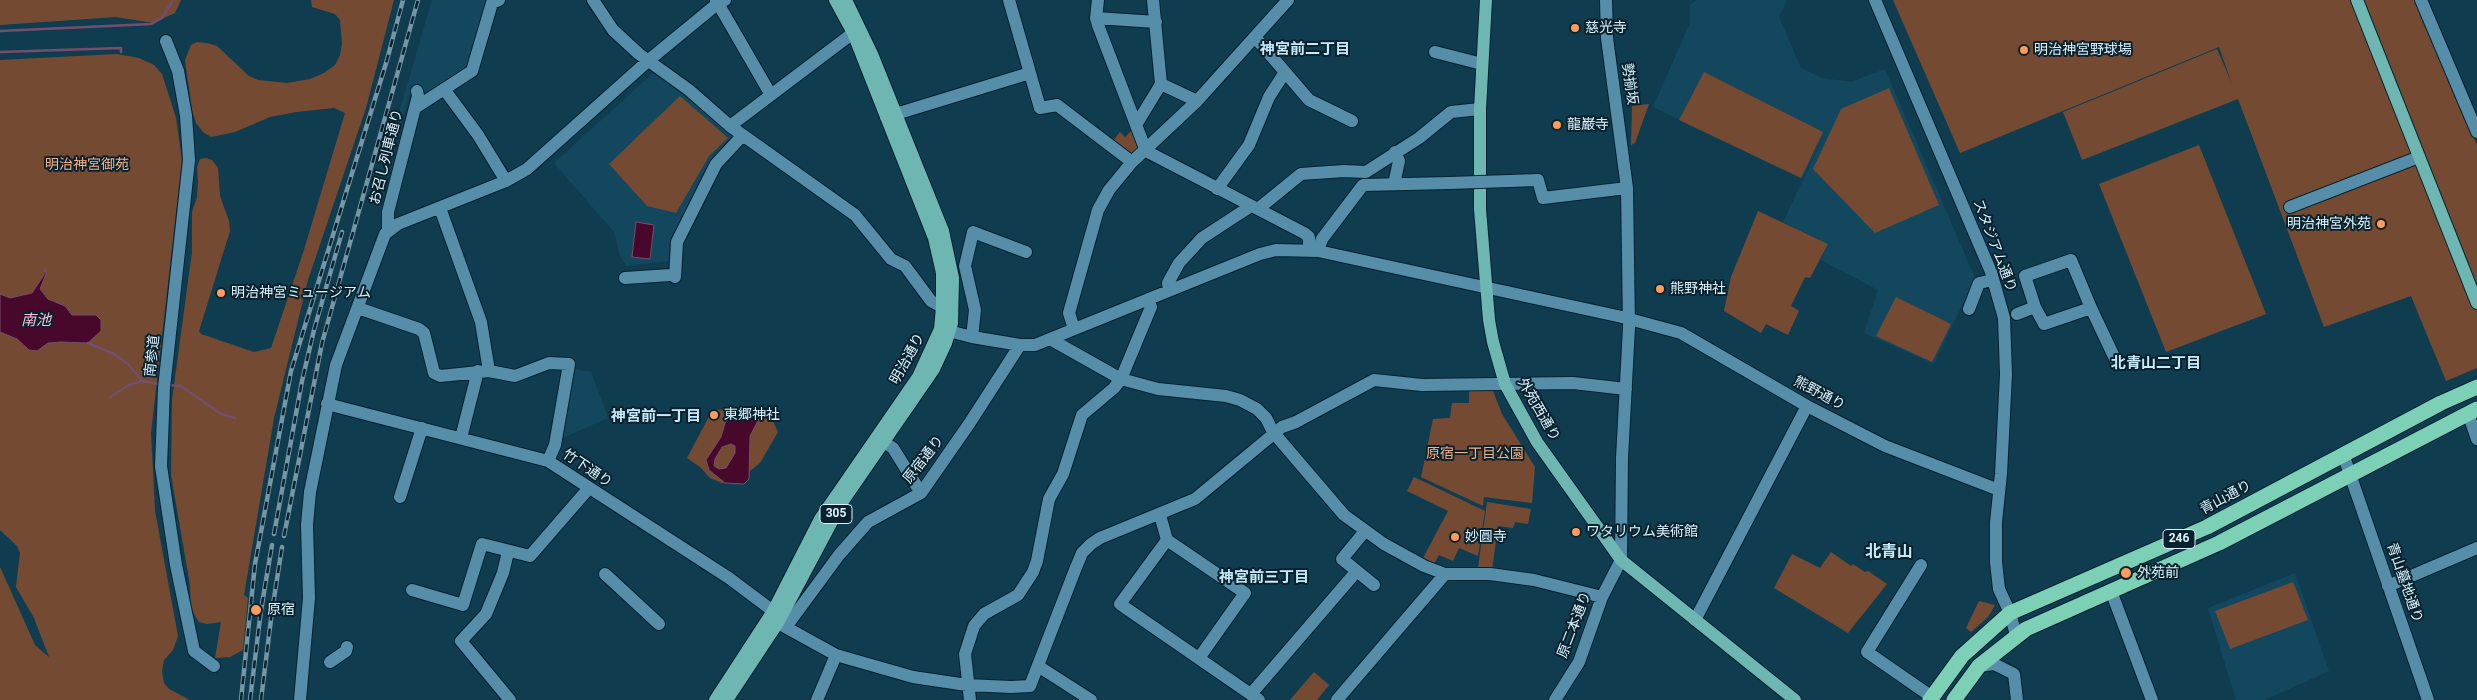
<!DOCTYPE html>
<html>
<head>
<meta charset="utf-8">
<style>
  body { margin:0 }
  canvas { display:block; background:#103c50 }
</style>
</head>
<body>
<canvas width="2477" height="700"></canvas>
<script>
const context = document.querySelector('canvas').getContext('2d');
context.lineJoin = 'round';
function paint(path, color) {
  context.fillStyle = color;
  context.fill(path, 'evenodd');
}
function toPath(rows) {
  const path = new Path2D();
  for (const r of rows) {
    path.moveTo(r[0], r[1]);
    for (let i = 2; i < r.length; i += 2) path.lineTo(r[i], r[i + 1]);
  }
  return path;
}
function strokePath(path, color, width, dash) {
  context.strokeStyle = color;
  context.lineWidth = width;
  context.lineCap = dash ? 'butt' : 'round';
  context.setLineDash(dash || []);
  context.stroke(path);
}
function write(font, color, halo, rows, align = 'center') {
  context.font = font + ' Roboto,"Noto Sans JP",sans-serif';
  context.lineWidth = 4;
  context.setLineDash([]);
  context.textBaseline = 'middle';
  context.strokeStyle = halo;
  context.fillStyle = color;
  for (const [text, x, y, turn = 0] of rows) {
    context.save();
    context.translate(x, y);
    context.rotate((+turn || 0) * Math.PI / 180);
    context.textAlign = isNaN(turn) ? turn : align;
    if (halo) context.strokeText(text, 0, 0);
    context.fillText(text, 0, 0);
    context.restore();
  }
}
const built = toPath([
  [432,0,487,0,468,67,427,94,411,90,396,142,391,140],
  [1696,0,1787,0,1779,17,1801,68,1822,78,1851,82,1885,69,1975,278,1934,364,1864,333,1878,290,1821,260,1828,244,1783,222,1832,119,1802,179,1653,107,1690,23,1690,5],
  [659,73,737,135,713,165,670,240,670,261,626,266,619,254,615,233,554,163,652,74],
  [570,368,591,372,608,418,565,437,559,432],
  [2295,573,2329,671,2265,700,2236,700,2208,608]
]);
const green = toPath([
  [0,0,181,0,175,13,153,23,116,17,0,25],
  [311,0,394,0,366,108,308,280,274,418,244,595,248,598,243,650,230,657,215,658,221,622,207,624,199,622,191,609,190,585,171,475,172,400,192,252,192,212,197,197,198,182,197,167,200,159,206,158,212,160,218,168,220,196,229,221,230,231,199,331,201,334,254,352,271,348,303,253,345,113,334,108,296,112,270,117,235,132,211,137,203,132,196,123,192,110,185,60,191,45,197,42,207,43,217,46,249,76,258,80,287,83,310,79,324,73,335,65,340,55,342,44,340,20,335,14,312,7],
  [1893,0,2418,0,2477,145,2477,368,2446,381,2411,296,2324,327,2238,99,2082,160,2063,112,2217,49,2232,84,2219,47,1960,153],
  [117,54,139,58,154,65,162,74,176,118,182,160,151,433,155,511,178,636,173,650,164,660,162,672,164,683,169,689,190,700,0,700,0,567,35,645,49,657,34,618,16,587,20,553,17,546,0,530,0,60],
  [1704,72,1823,132,1801,178,1679,120],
  [1889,88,1939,205,1875,233,1813,169,1841,109],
  [680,96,728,138,709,156,676,213,647,206,609,164],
  [1649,104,1635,143,1631,145,1632,106],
  [1133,129,1143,149,1132,158,1112,142,1120,132,1125,137],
  [2199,145,2266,314,2166,352,2099,184],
  [1758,211,1828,244,1810,278,1805,277,1791,306,1799,311,1788,335,1766,324,1761,333,1724,311,1731,277],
  [1896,297,1951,324,1932,362,1876,336],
  [1491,386,1502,414,1535,467,1532,503,1484,497,1483,506,1421,477,1433,419,1450,418,1452,403,1469,403,1469,387],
  [713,409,770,415,778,432,760,463,740,479,722,483,710,478,700,467,687,458],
  [1414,477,1485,511,1478,556,1459,548,1453,561,1439,555,1434,564,1423,558,1448,511,1407,491],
  [1487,502,1531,509,1528,524,1515,522,1513,528,1498,526,1492,570,1478,568],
  [1831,552,1851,566,1853,564,1865,572,1868,571,1887,584,1848,633,1774,588,1792,554,1820,568],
  [2293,582,2308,620,2230,649,2215,611],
  [1979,601,1995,605,1988,617,1971,632,1966,628],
  [1314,672,1329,685,1317,700,1290,700]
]);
const water = toPath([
  [636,222,654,225,650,259,632,257,636,222],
  [45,268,46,274,40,289,48,299,65,306,72,315,96,315,101,320,101,331,88,343,61,342,48,343,37,351,29,350,17,339,0,332,0,294,10,298,32,293,44,275,45,268],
  [743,413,758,415,760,417,750,436,749,479,744,484,725,483,709,470,706,460,721,437,725,423,729,419,743,413],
  [731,444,735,446,735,453,726,468,719,469,714,466,715,459,722,447,731,444]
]);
const stream = toPath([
  [0,31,151,24,162,18,173,0],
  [0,52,121,48,121,52],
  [88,343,114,354,128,364,142,381,160,384],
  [168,385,181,386,221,414,235,418],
  [110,397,129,385,142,381]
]);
const minor = toPath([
  [593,0,613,30,639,54,689,90,730,126,855,215,891,259,905,266,931,301,942,307],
  [716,0,771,95],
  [1009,0,1030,73],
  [1098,0,1096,18,1098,25,1146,151,1304,233,1309,237,1309,250],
  [1153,0,1161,84,1197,101],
  [1875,0,1991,272,2004,318,2006,374,2001,474,1996,522,1996,562,1999,589,2010,613,2016,635],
  [2421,0,2477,132],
  [1096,18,1156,22],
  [1255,37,1309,100,1352,121],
  [166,41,178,71,186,116,189,160,164,388,161,466,176,565,194,651,214,666],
  [1435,52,1482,64],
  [444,89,478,135,506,181],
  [415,108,472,71,492,3,499,0],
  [886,117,1030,73,1040,108,1057,105,1132,162],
  [1136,125,1161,84],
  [730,126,853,33],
  [1509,181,1538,180,1543,198,1627,188],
  [1394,184,1399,161,1395,152],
  [1217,189,1249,145,1269,97,1285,72],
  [2290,207,2419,157],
  [440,208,481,322,489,371],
  [1258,209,1301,174,1344,171,1366,172,1419,138,1451,112,1480,109],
  [388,230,388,212,418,96,417,91],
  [1318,251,1322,239,1363,185,1449,183],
  [675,277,677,242,716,164,743,135],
  [625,278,670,275],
  [1169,290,1168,283,1179,263,1202,238,1251,206],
  [2035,307,2025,276,2071,260,2091,308],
  [358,308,419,329,424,333,434,373,440,376,489,371,515,376,549,363,569,364,555,445,548,461],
  [1969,309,1979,283,1993,280],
  [2017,314,2035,307,2044,324,2091,308,2117,363],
  [941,329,972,337,1020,345,1035,345,1260,254,1276,250,1318,251,1622,317,1681,333,1807,406,1885,446,1999,490],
  [1074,329,1069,313,1098,210,1109,190,1132,162,1197,101,1288,0],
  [972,337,975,310,965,266,973,232,1026,252],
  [1050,339,1121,379,1158,389,1226,396,1240,400,1257,409,1266,418,1273,432,1344,515,1384,544,1424,566,1445,574,1490,574,1534,580,1602,597],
  [327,404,548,461,729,578,773,611,778,623,836,655,913,677,967,685,1011,687,1030,686,1075,570,1082,553,1091,544,1100,538,1195,499,1282,427,1296,422,1374,380,1422,385,1573,383,1626,389],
  [2468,413,2477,439],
  [461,438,478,371],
  [885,443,893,448,921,493],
  [2343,454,2428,700],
  [400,497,422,428],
  [1160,515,1167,540,1120,604,1259,700],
  [1365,531,1342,559,1374,585],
  [1167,540,1245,593,1199,658],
  [508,552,503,573,486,614,461,641,510,700],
  [1921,565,1867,652,1932,697],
  [605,574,659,624],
  [2388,586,2477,548],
  [412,590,463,605,482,544,530,556,589,488],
  [2111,591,2152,700],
  [1695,620,1807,406],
  [786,627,839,555,868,522,921,493,969,424,1020,345],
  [330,662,346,651,347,647],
  [1038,666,1091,700],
  [1979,666,1994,664,2014,674,2017,700],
  [1251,694,1356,572],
  [300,700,309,598,307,525,310,492,336,365,385,234,398,224,506,181,527,169,649,60,717,4,725,0],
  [817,700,836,655],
  [970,700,965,654,974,626,984,614,1018,595,1033,572,1037,561,1049,499,1063,474,1082,415,1114,388,1121,379,1151,307,1148,299],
  [1337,700,1445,574],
  [1555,700,1579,662,1602,597,1621,560,1622,458,1629,327,1627,188,1607,38,1606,0]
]);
const major = toPath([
  [1486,0,1480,109,1480,209,1489,320,1493,342,1505,384,1537,442,1621,560,1795,700],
  [2357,0,2477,303],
  [715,700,773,611,820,519,918,377,940,329,942,307,942,273,934,238,853,33,835,0],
  [727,700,778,623,843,501,934,369,946,343,952,323,953,278,943,231,872,54,846,0]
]);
const highway = toPath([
  [1930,700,1962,656,2010,613,2207,527,2441,403,2477,387],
  [1954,700,1979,666,2026,629,2219,543,2477,409]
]);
const rail = toPath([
  [274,534,302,381,314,330,342,232],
  [284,536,322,343,418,0],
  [241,700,255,564,291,371,387,60,403,0],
  [250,700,261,610,272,545],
  [261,700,272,611,282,547]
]);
const minorBridge = toPath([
  [1449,183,1509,181]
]);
const markers = [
  [1575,28,5,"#ff9b5b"],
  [2024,50,5,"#ff9b5b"],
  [1557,125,5,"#ff9b5b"],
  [2381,224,5,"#ff9b5b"],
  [1660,289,5,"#ff9b5b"],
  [221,293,5,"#ff9b5b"],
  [714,415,5,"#ff9b5b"],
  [1576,532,5,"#ff9b5b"],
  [1455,537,5,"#ff9b5b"],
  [2126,573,6,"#ff9b5b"],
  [256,610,6,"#ff9b5b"]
];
const shields = [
  [836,514,32],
  [2179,539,32]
];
const shieldNames = [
  ["305",836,514],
  ["246",2179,539]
];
const poiNames = [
  ["慈光寺",1585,28],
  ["明治神宮野球場",2034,50],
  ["龍巌寺",1567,125],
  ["明治神宮外苑",2371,224,"right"],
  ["熊野神社",1670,289],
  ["明治神宮ミュージアム",231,293],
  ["東郷神社",724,415],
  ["ワタリウム美術館",1586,532],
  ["妙圓寺",1465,537],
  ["外苑前",2137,573],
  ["原宿",267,610]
];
const streetNames = [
  ["勢揃坂",1629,84,82],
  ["お召し列車通り",387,157,-76],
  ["スタジアム通り",1994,246,69],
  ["南参道",153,356,-84],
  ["明治通り",908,359,-61],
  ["熊野通り",1819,394,28],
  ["外苑西通り",1538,410,60],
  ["原宿通り",924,460,-52],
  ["竹下通り",587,469,34],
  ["青山通り",2226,498,-28],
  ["青山墓地通り",2404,583,71],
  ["原二本通り",1575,625,-69]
];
const parkNames = [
  ["明治神宮御苑",87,165],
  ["原宿一丁目公園",1475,454]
];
const neighbourhoodNames = [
  ["神宮前二丁目",1305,50],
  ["北青山二丁目",2156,364],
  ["神宮前一丁目",656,417],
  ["神宮前三丁目",1264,578]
];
const waterNames = [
  ["南池",36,321]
];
const quarterNames = [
  ["北青山",1889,553]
];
paint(built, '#12475e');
paint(green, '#744b32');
paint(water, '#48082c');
strokePath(water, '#744e6b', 1);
strokePath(stream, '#744e6b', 2.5);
strokePath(minor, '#032230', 14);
strokePath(major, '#032230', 14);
strokePath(highway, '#032230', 17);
strokePath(minor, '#568eaa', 12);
strokePath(major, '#6db6b1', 12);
strokePath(highway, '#7cd0b5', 15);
strokePath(rail, '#7496a6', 4.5);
strokePath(rail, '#0a222d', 2.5, [8]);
strokePath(minorBridge, '#032230', 14, []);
strokePath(minorBridge, '#568eaa', 12);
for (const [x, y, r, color] of markers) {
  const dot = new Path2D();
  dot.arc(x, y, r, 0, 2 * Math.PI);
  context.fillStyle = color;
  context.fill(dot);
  strokePath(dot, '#0a222d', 2);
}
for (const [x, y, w] of shields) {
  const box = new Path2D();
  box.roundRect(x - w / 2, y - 9.5, w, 19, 4);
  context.fillStyle = '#0a222d';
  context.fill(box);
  strokePath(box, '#dbf2fe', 1);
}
write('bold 12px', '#dbf2fe', null, shieldNames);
write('14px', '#dbf2fe', '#0a222d', poiNames, 'left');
write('14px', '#dbf2fe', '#0a222d', streetNames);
write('14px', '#fab085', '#0a222d', parkNames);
write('bold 15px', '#c5e8fa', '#0a222d', neighbourhoodNames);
write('italic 15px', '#ffc1db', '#0a222d', waterNames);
write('bold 16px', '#c5e8fa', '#0a222d', quarterNames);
</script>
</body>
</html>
